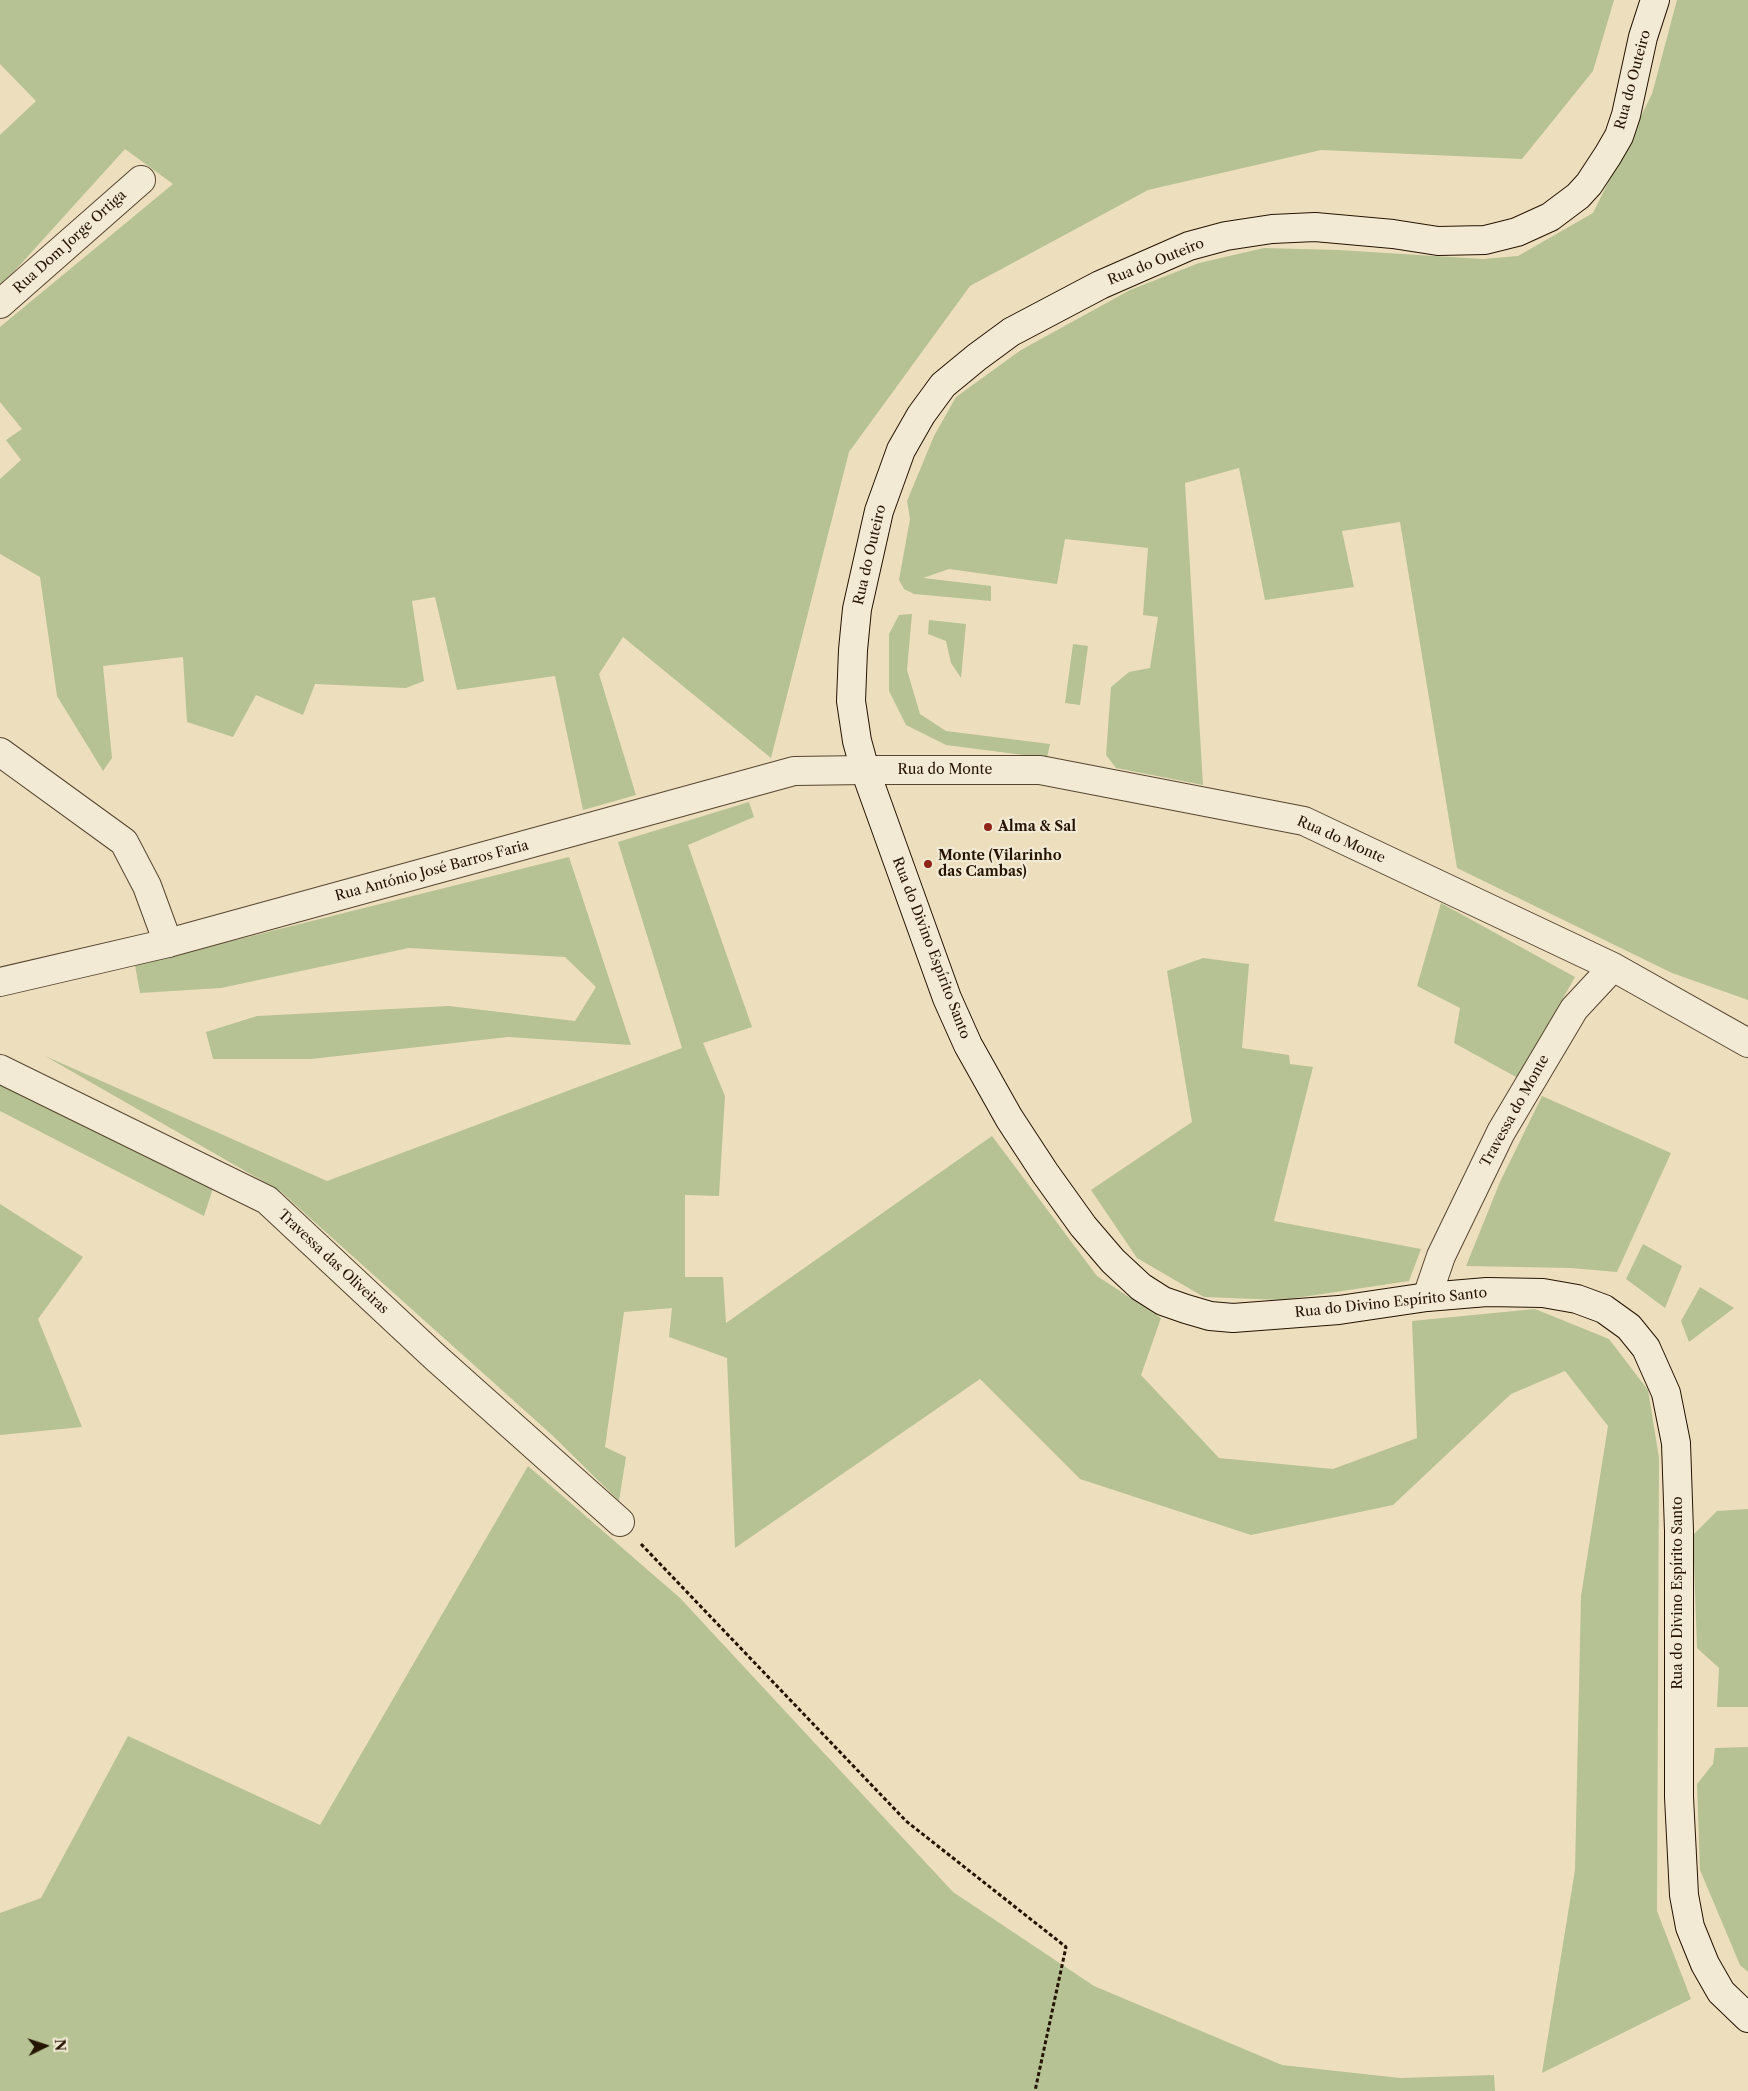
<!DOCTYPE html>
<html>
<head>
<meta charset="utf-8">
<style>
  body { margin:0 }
  #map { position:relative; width:1748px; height:2091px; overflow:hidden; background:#eddebe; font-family:"Libre Caslon Text",serif }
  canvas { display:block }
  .north { position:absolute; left:20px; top:2021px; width:50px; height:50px; -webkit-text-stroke:4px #f3ead5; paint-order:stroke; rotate:86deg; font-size:14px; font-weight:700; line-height:20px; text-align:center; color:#251400 }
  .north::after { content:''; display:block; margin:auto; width:18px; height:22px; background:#251400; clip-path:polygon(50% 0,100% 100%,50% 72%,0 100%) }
</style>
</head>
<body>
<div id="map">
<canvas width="1748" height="2091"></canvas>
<div class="north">N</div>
</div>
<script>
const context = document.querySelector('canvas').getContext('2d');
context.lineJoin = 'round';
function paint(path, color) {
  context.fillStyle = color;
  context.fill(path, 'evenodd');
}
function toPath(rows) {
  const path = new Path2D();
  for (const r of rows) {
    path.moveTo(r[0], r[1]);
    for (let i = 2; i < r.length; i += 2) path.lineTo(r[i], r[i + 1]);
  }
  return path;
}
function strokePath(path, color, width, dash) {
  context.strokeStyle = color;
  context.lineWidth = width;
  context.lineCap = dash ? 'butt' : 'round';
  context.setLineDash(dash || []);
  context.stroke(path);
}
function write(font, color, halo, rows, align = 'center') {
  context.font = font + ' "Libre Caslon Text",serif';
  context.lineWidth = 4.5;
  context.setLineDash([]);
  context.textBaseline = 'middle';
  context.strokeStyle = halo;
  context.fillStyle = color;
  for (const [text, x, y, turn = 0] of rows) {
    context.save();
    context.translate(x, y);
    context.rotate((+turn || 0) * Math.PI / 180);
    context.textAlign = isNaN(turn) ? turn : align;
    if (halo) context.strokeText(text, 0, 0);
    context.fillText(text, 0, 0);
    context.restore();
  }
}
const green = toPath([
  [0,0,1614,0,1593,71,1522,159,1321,150,1148,190,970,286,849,452,771,758,623,637,599,674,636,795,583,810,555,676,457,690,435,597,412,601,424,681,406,688,315,684,303,715,256,695,233,737,187,722,183,657,103,666,112,758,103,771,57,696,40,577,0,554,0,479,21,460,6,440,22,429,0,402,0,327,173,184,125,149,0,287,0,135,36,101,0,64],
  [1677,0,1748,0,1748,1000,1672,973,1457,868,1400,522,1342,531,1354,587,1265,600,1239,468,1185,483,1203,785,1116,768,1106,755,1111,687,1129,672,1150,668,1158,617,1143,615,1148,548,1065,539,1057,584,949,569,923,578,991,586,991,601,914,594,904,589,899,580,910,519,907,501,934,436,956,397,1021,350,1130,290,1199,263,1264,248,1338,250,1483,259,1518,256,1593,213,1652,94],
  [912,614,907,670,920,714,946,731,1050,744,1047,758,946,745,906,725,889,691,889,634,899,615],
  [929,620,966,624,961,678,951,663,946,641,928,634],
  [1073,644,1088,646,1080,705,1065,703],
  [749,802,754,817,688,845,752,1027,703,1043,725,1096,719,1196,685,1195,685,1277,723,1277,726,1323,992,1136,1097,1276,1161,1318,1141,1375,1219,1458,1333,1469,1417,1438,1412,1321,1535,1309,1609,1339,1648,1390,1659,1458,1657,1911,1691,1999,1542,2073,1575,1870,1581,1596,1608,1426,1565,1371,1511,1394,1393,1505,1251,1535,1080,1479,980,1379,735,1548,727,1358,669,1337,672,1308,624,1312,605,1447,626,1457,619,1501,552,1435,280,1191,45,1056,327,1181,682,1048,618,842],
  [569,857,631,1045,508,1037,311,1059,213,1059,206,1032,257,1016,449,1006,575,1021,596,987,565,957,409,948,221,988,140,993,135,965],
  [1441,903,1575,977,1518,1078,1454,1043,1460,1008,1417,986],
  [1203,958,1249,964,1242,1048,1289,1055,1290,1064,1313,1067,1274,1221,1421,1249,1409,1281,1282,1300,1204,1297,1137,1258,1091,1190,1192,1122,1167,971],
  [0,1084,214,1185,204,1216,0,1111],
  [1542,1096,1671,1153,1617,1272,1571,1268,1466,1266,1500,1182],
  [0,1204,83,1257,38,1319,82,1427,0,1435],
  [1643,1244,1682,1266,1665,1308,1626,1279],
  [1700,1287,1734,1308,1689,1342,1681,1321],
  [528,1466,680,1598,953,1892,1094,1986,1282,2065,1400,2078,1494,2075,1495,2091,0,2091,0,1913,41,1898,128,1736,320,1825],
  [1748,1509,1748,1707,1717,1707,1719,1668,1697,1648,1693,1535,1717,1511],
  [1748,1747,1748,1972,1740,1965,1700,1870,1697,1784,1713,1764,1715,1748]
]);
const path = toPath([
  [641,1544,906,1821,1066,1947,1035,2091]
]);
const minor = toPath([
  [0,304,141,180],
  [0,752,124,842,147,886,168,943],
  [865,770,1040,770,1304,821,1613,967,1748,1043],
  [0,1069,267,1200,435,1357,620,1522],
  [1427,1297,1441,1256,1501,1132,1574,1009,1613,967]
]);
const tertiary = toPath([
  [0,982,168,943,794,771,865,770]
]);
const secondary = toPath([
  [1655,0,1643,37,1626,115,1619,136,1608,155,1589,184,1578,196,1550,217,1517,232,1485,240,1438,241,1393,234,1315,227,1272,229,1226,236,1189,246,1100,285,1011,332,977,357,943,385,921,415,901,450,879,511,857,609,853,650,851,701,857,741,865,770,947,998,968,1045,1009,1118,1045,1173,1083,1226,1113,1261,1141,1287,1163,1301,1186,1309,1210,1316,1233,1318,1339,1310,1427,1297,1487,1292,1543,1293,1577,1299,1604,1309,1629,1327,1646,1348,1666,1393,1676,1443,1679,1531,1679,1797,1684,1895,1690,1927,1705,1964,1721,1992,1748,2018]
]);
const markers = [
  [988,827,5,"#8f2418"],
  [928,864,5,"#8f2418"]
];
const streetNames = [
  ["Rua do Outeiro",1633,80,-75],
  ["Rua Dom Jorge Ortiga",70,242,-42],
  ["Rua do Outeiro",1156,262,-22],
  ["Rua do Outeiro",870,555,-77],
  ["Rua do Monte",945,770],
  ["Rua do Monte",1341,840,24],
  ["Rua António José Barros Faria",432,871,-15],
  ["Rua do Divino Espírito Santo",931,948,69],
  ["Travessa do Monte",1515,1111,-61],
  ["Travessa das Oliveiras",333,1262,43],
  ["Rua do Divino Espírito Santo",1391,1303,-6],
  ["Rua do Divino Espírito Santo",1678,1593,-90]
];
const poiNames = [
  ["Alma & Sal",998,827],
  ["Monte (Vilarinho",938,856],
  ["das Cambas)",938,872]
];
paint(green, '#b6c293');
strokePath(minor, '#574630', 30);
strokePath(tertiary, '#574630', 30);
strokePath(secondary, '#251400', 30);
strokePath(path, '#251400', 3, [4, 2.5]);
strokePath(minor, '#f3ead5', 28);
strokePath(tertiary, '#f3ead5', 28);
strokePath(secondary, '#f3ead5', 28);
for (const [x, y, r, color] of markers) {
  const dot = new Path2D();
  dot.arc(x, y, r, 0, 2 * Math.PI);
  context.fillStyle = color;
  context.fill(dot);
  strokePath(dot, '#f3ead5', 2);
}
write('14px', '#251400', '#f3ead5', streetNames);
write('bold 14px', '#251400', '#f3ead5', poiNames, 'left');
</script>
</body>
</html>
